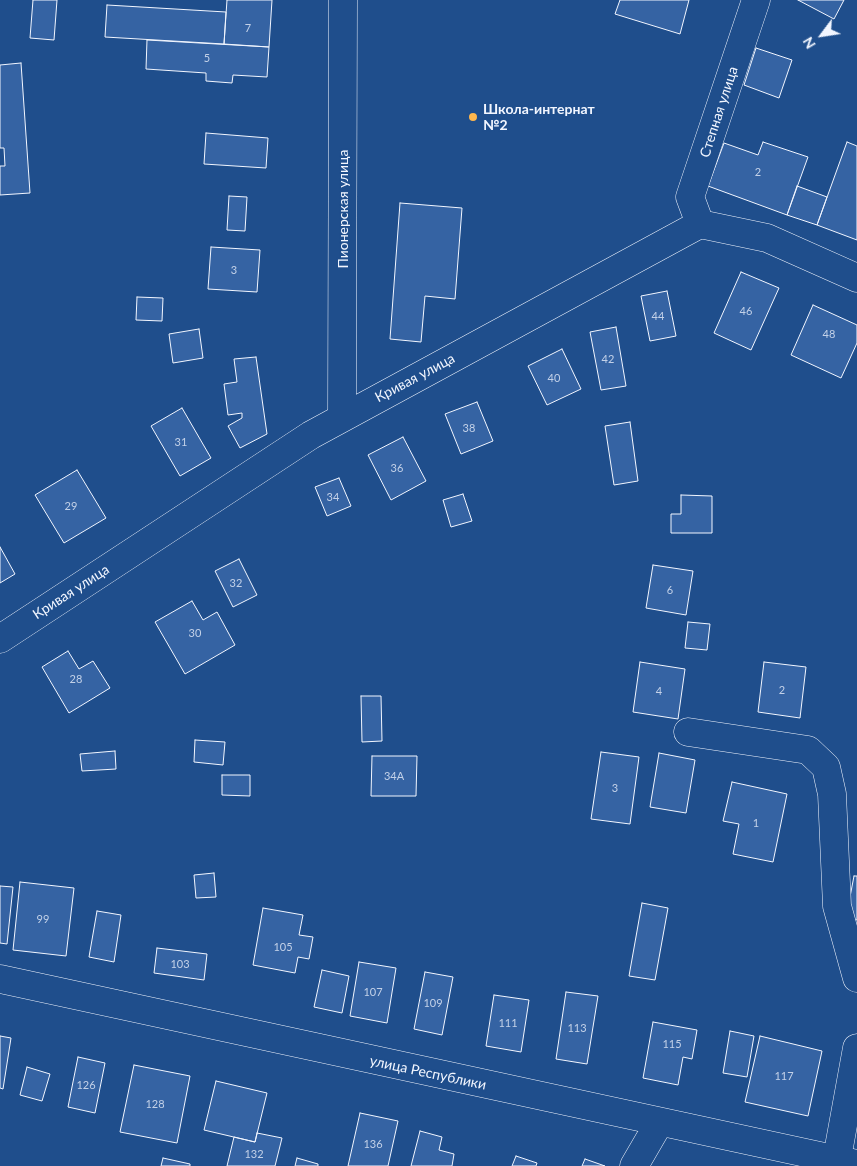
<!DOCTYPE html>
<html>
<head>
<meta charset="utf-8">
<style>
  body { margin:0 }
  #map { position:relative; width:857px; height:1166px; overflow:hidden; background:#1f4e8c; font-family:Lato,sans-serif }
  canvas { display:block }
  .north { position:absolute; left:797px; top:10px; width:50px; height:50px; -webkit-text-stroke:4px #1f4e8c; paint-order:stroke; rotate:239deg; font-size:14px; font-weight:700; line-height:20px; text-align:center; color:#f2f6ff }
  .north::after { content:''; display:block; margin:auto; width:18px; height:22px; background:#f2f6ff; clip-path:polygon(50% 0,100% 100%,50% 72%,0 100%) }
</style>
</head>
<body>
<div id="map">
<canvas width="857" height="1166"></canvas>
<div class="north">N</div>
</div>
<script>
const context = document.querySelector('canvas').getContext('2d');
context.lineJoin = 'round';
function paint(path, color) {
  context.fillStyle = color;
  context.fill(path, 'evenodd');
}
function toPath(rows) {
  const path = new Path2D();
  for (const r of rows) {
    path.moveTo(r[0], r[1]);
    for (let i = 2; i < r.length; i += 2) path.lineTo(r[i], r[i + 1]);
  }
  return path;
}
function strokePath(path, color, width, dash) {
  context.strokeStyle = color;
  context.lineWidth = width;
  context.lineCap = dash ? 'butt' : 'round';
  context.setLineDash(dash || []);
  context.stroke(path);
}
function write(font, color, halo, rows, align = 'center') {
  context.font = font + ' Lato,sans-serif';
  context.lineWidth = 4;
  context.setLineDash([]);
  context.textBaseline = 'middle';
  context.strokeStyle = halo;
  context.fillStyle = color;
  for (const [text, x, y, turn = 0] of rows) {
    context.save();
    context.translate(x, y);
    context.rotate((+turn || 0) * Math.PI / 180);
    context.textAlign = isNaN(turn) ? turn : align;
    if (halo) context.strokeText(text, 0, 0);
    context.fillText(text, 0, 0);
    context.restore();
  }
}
const building = toPath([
  [33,0,57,0,54,40,30,38,33,0],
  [227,0,272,0,269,47,224,44,227,0],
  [620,0,689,0,680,34,615,14,620,0],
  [798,0,844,0,834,19,798,0],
  [107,5,226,12,224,44,105,37,107,5],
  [147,40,269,47,267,77,233,75,232,83,206,81,206,73,146,69,147,40],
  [756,48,792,60,779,98,744,85,756,48],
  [21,63,30,193,0,195,0,166,5,166,4,148,0,148,0,65,21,63],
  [206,133,268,138,266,168,204,164,206,133],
  [763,142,808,157,787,215,708,186,724,143,758,155,763,142],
  [847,142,857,146,857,240,817,225,847,142],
  [797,186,827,197,817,225,787,215,797,186],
  [229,196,247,197,245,231,227,230,229,196],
  [400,203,462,208,455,299,425,296,421,342,390,339,400,203],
  [211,247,260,250,257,292,208,289,211,247],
  [741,272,779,288,751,350,714,333,741,272],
  [667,291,676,336,650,341,641,296,667,291],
  [137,297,163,298,162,321,136,320,137,297],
  [813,305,857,325,857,343,841,378,791,355,813,305],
  [616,327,626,386,601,390,590,332,616,327],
  [199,329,203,358,173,363,169,334,199,329],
  [562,349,581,389,547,405,528,366,562,349],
  [256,357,267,434,240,448,228,426,242,418,242,413,228,415,224,384,237,382,234,359,256,357],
  [477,402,493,441,461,454,445,414,477,402],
  [182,408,211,458,180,476,151,426,182,408],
  [630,422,638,481,614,485,605,426,630,422],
  [403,437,426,481,391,500,368,455,403,437],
  [77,470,106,518,64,543,35,495,77,470],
  [339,478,351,506,327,516,315,487,339,478],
  [463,494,472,521,451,527,443,500,463,494],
  [681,495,712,496,712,533,671,533,671,514,681,514,681,495],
  [0,547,15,574,0,583,0,547],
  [239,559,257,595,233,607,215,571,239,559],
  [653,565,693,571,686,615,646,608,653,565],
  [192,601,203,620,217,612,235,645,185,674,155,622,192,601],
  [688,622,710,624,707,650,685,648,688,622],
  [68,651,79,669,93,661,110,688,69,713,42,667,68,651],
  [640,662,685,669,678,719,633,712,640,662],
  [764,662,806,667,800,718,758,712,764,662],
  [361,696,381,696,382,741,362,742,361,696],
  [195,740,225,742,223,765,194,762,195,740],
  [115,751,116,769,82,771,80,754,115,751],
  [601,752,639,757,630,824,591,819,601,752],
  [659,753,695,760,686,813,650,807,659,753],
  [372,756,417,756,416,796,371,796,372,756],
  [222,775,250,775,250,796,222,795,222,775],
  [732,782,787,794,773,862,733,854,739,824,723,821,732,782],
  [214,873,216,897,196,898,194,875,214,873],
  [854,876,857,876,857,920,846,918,854,876],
  [20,882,74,888,66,956,13,950,20,882],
  [0,886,13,887,7,944,0,943,0,886],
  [642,903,668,908,655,980,629,976,642,903],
  [263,908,303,915,299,935,313,937,309,959,298,957,295,973,253,965,263,908],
  [97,911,121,915,114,962,89,957,97,911],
  [157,948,207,954,204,980,154,973,157,948],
  [359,962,396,968,387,1023,350,1016,359,962],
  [322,970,349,976,342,1013,314,1007,322,970],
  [425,972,453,977,442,1035,414,1029,425,972],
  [566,992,598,996,587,1064,556,1059,566,992],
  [494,995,529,1000,521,1052,486,1046,494,995],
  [653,1022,697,1030,692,1059,683,1057,678,1085,643,1078,653,1022],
  [730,1031,754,1036,747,1077,723,1073,730,1031],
  [0,1036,11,1038,3,1089,0,1088,0,1036],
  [760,1036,822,1051,808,1116,745,1102,760,1036],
  [78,1057,105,1063,95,1113,68,1107,78,1057],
  [134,1065,190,1076,177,1143,120,1132,134,1065],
  [27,1067,50,1074,42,1101,20,1095,27,1067],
  [216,1081,267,1093,255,1142,204,1130,216,1081],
  [360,1113,398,1121,388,1166,348,1166,360,1113],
  [420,1131,442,1137,439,1150,454,1154,452,1166,411,1166,420,1131],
  [257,1133,282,1138,275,1166,227,1166,234,1137,255,1142,257,1133],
  [516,1156,537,1163,536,1166,512,1166,516,1156],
  [163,1158,190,1164,190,1166,161,1166,163,1158],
  [297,1158,318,1164,318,1166,295,1166,297,1158],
  [585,1159,605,1166,582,1166,585,1159]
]);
const minor = toPath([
  [700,224,690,197,756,0],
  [342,418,343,0],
  [0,639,311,435,700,224,767,238,857,278],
  [688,732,808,750,826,767,832,794,837,906,857,978],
  [0,979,857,1164],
  [837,1158,857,1048],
  [634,1166,659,1123]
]);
const markers = [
  [473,117,5,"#ffb74d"]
];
const numberNames = [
  ["7",248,28],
  ["5",207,58],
  ["2",758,172],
  ["3",234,270],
  ["46",746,311],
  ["44",658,316],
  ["48",829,334],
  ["42",608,359],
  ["40",554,378],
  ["38",469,428],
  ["31",181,442],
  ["36",397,468],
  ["34",333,497],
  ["29",71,506],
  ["32",236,583],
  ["6",670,590],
  ["30",195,633],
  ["28",76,679],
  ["2",782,690],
  ["4",659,691],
  ["34А",394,776],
  ["3",615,788],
  ["1",756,823],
  ["99",43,919],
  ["105",283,947],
  ["103",180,964],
  ["107",373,992],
  ["109",433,1003],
  ["111",508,1023],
  ["113",577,1028],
  ["115",672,1044],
  ["117",784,1076],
  ["126",86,1085],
  ["128",155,1104],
  ["136",373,1144],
  ["132",254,1154]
];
const poiNames = [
  ["Школа-интернат",483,109],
  ["№2",483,125]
];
const streetNames = [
  ["Степная улица",719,112,-72],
  ["Пионерская улица",343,209,-90],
  ["Кривая улица",415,378,-28],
  ["Кривая улица",71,592,-33],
  ["улица Республики",428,1073,12]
];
paint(building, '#3563a3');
strokePath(building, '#f2f6ff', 1);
strokePath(minor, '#f2f6ff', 29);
strokePath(minor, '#1f4e8c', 28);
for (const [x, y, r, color] of markers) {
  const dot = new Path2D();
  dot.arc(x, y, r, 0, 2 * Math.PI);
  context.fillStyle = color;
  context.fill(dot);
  strokePath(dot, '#1f4e8c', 2);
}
write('11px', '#c3d1e8', null, numberNames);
write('bold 14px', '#f2f6ff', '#1f4e8c', poiNames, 'left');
write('14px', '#f2f6ff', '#1f4e8c', streetNames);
</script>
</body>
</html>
